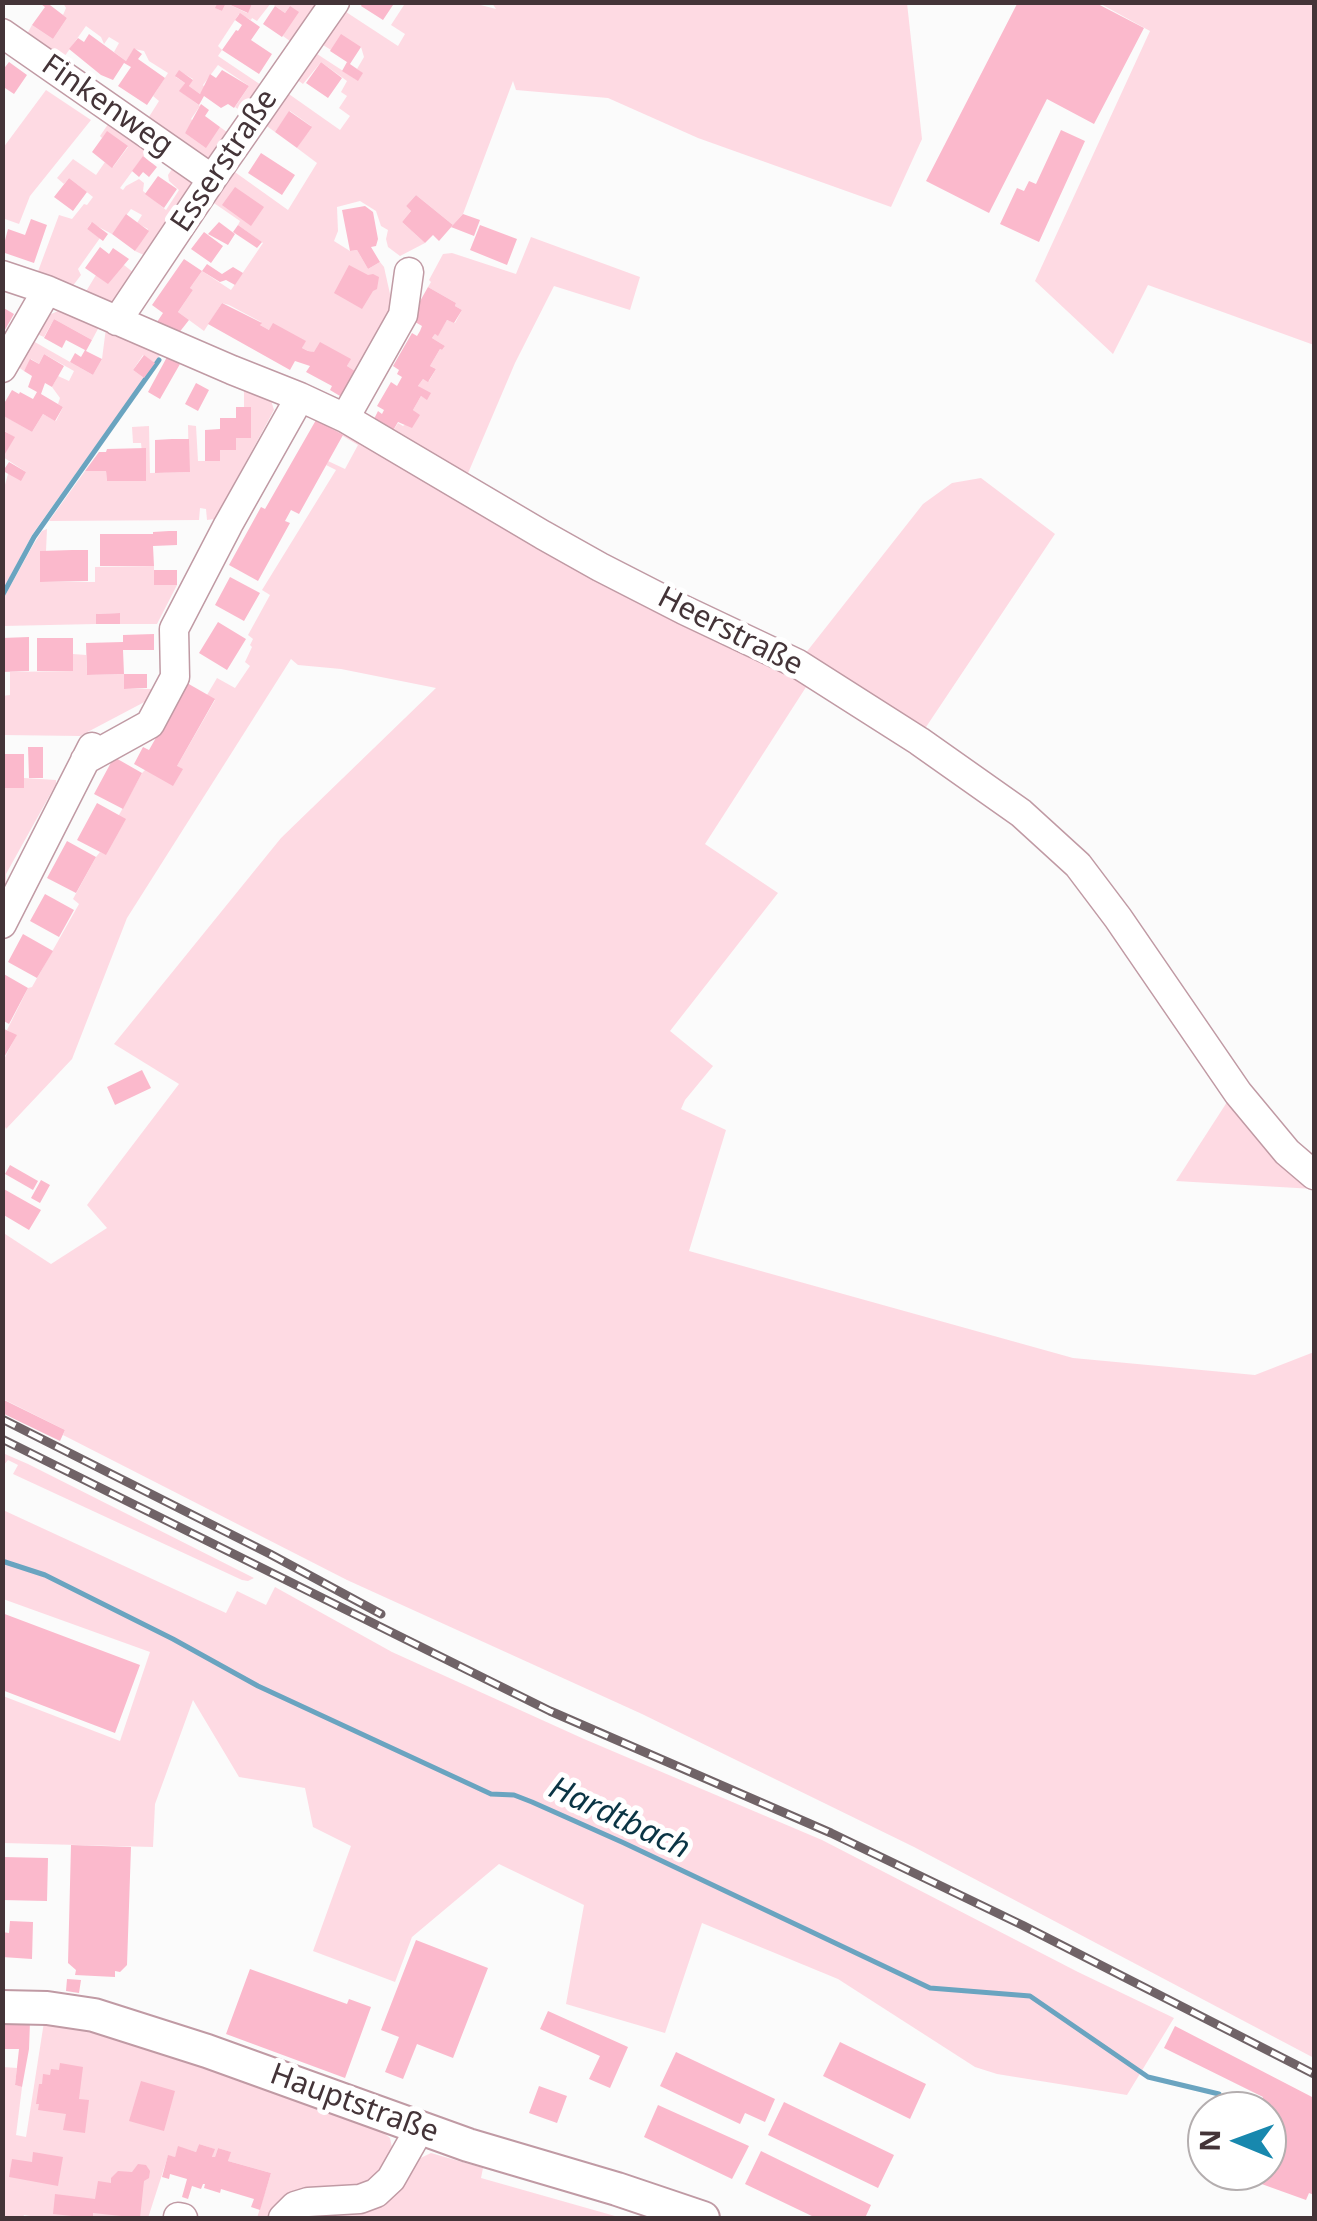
<!DOCTYPE html>
<html>
<head>
<meta charset="utf-8">
<style>
  body { margin:0 }
  #map { position:relative; width:1317px; height:2221px; overflow:hidden; background:#fbfbfb; font-family:"Noto Sans",sans-serif }
  canvas { display:block }
  .frame { position:absolute; inset:0; border:5px solid #443438; pointer-events:none }
  .north { position:absolute; left:1187px; top:2091px; width:100px; height:100px; box-sizing:border-box; background:#fff; border:2px solid #b4aeaf; border-radius:50%; rotate:271deg; font-size:28px; font-weight:700; line-height:40px; text-align:center; color:#443438 }
  .north::after { content:''; display:block; margin:auto; width:35px; height:45px; background:#1888ae; clip-path:polygon(50% 0,100% 100%,50% 72%,0 100%) }
</style>
</head>
<body>
<div id="map">
<canvas width="1317" height="2221"></canvas>
<div class="frame"></div>
<div class="north">N</div>
</div>
<script>
const context = document.querySelector('canvas').getContext('2d');
context.lineJoin = 'round';
function paint(path, color) {
  context.fillStyle = color;
  context.fill(path, 'evenodd');
}
function toPath(rows) {
  const path = new Path2D();
  for (const r of rows) {
    path.moveTo(r[0], r[1]);
    for (let i = 2; i < r.length; i += 2) path.lineTo(r[i], r[i + 1]);
  }
  return path;
}
function strokePath(path, color, width, dash) {
  context.strokeStyle = color;
  context.lineWidth = width;
  context.lineCap = dash ? 'butt' : 'round';
  context.setLineDash(dash || []);
  context.stroke(path);
}
function write(font, color, halo, rows, align = 'center') {
  context.font = font + ' "Noto Sans",sans-serif';
  context.lineWidth = 10;
  context.setLineDash([]);
  context.textBaseline = 'middle';
  context.strokeStyle = halo;
  context.fillStyle = color;
  for (const [text, x, y, turn = 0] of rows) {
    context.save();
    context.translate(x, y);
    context.rotate((+turn || 0) * Math.PI / 180);
    context.textAlign = isNaN(turn) ? turn : align;
    if (halo) context.strokeText(text, 0, 0);
    context.fillText(text, 0, 0);
    context.restore();
  }
}
const green = toPath([
  [313,2,316,9,294,44,283,36,290,6,285,13,271,3,257,21,252,18,251,20,239,14,218,46,222,50,218,56,264,87,244,113,235,107,249,86,218,65,203,85,205,88,200,94,189,86,193,79,179,71,176,77,185,83,180,91,200,106,191,119,193,121,185,133,220,127,231,135,215,159,208,161,147,120,159,101,153,96,168,73,149,61,144,51,134,49,126,61,114,52,119,43,109,37,104,44,101,37,86,26,62,60,27,34,32,25,53,39,67,18,63,15,66,8,63,3,218,3,216,8,222,11,226,3,247,13,253,3],
  [426,2,473,3,496,9,492,3,907,3,922,139,891,207,698,138,608,98,516,90,513,81,463,214,453,225,416,195,406,206,411,211,402,222,425,243,400,256,388,247,386,239,388,230,381,226,376,211,360,201,337,207,338,231,334,241,350,251,357,250,368,269,380,262,384,267,394,312,357,378,353,376,355,371,347,366,350,360,308,351,302,348,305,341,269,330,260,325,261,322,229,305,222,303,204,331,178,312,193,290,190,288,202,271,231,290,263,243,238,225,240,221,211,201,232,170,288,210,317,163,297,148,311,126,290,111,275,132,264,124,286,92,340,130,350,116,339,108,347,96,341,92,347,81,321,62,303,84,296,79,314,52,357,80,362,73,357,69,364,57,361,47,331,50,320,43,343,10,398,46,405,34,391,25,404,5,401,3,424,4],
  [1099,3,1314,3,1314,345,1148,285,1113,354,1035,281,1150,31],
  [46,90,91,120,30,196,19,224,5,219,3,225,3,148],
  [113,117,151,146,120,188,123,190,126,186,139,179,144,183,143,191,166,210,179,190,169,181,168,175,176,163,196,183,146,256,135,251,148,229,137,223,142,215,131,209,112,234,91,223,87,229,100,238,78,269,81,275,72,287,37,274,59,215,72,219,84,204,87,205,93,197,69,178,64,184,57,178,73,159,96,175,105,162,113,167,128,147,107,132,102,138,100,136],
  [531,237,640,277,630,310,554,286,515,363,466,478,391,434,398,423,403,426,419,415,413,410,421,396,427,399,418,386,423,379,429,381,436,369,430,366,440,349,442,350,445,346,432,338,435,334,438,335,447,320,455,323,462,310,455,306,456,303,428,287,431,282,429,280,443,254,452,253,516,274],
  [124,265,134,273,119,296,114,301,107,301,85,293,96,275],
  [60,310,100,325,92,340,54,319,44,337,37,334,47,316],
  [106,328,162,351,155,363,143,355,133,370,144,378,32,535,3,590,3,492,8,474,26,472,3,457,14,437,3,430,3,415,32,432,43,414,56,421,63,407,58,404,60,398,52,387,58,376,69,381,74,371,44,354,39,364,31,359,24,371,18,367,33,341,93,375,102,359],
  [244,388,270,397,274,410,215,519,207,520,206,509,200,508,199,520,49,521,85,471,106,471,107,481,145,481,141,443,133,443,132,427,149,426,150,473,189,472,188,425,196,426,198,461,219,461,220,450,236,438,251,438,251,408,244,407],
  [318,417,808,684,705,844,778,893,670,1031,713,1066,685,1100,681,1109,726,1130,689,1251,1073,1358,1255,1375,1314,1352,1314,2058,914,1847,642,1714,347,1580,63,1435,65,1430,3,1399,2,1232,51,1264,107,1228,87,1205,179,1084,114,1044,281,838,436,688,341,669,298,665,291,659,127,918,72,1059,6,1129,3,1122,3,1061,16,1036,7,1030,28,988,32,987,79,904,73,899,96,857,100,852,106,854,119,815,142,773,145,770,177,766,215,700,207,695,217,678,235,688,250,666,245,662,252,647,250,645,253,639,248,635,270,595,262,590,336,470,326,465,328,461,345,469,358,445,316,420],
  [981,478,1055,534,922,733,801,659,923,504,952,483],
  [47,529,46,551,40,552,40,582,95,582,95,567,154,566,154,585,177,585,157,624,120,624,119,613,96,614,96,624,3,626,2,601,33,545,42,531],
  [73,654,86,655,87,675,124,674,124,689,152,689,152,698,80,736,3,735,2,696,10,695,10,672,72,671],
  [24,778,56,780,56,784,6,874,6,896,2,903,2,788,23,788],
  [1229,1099,1314,1188,1314,1189,1176,1181],
  [5,1454,28,1464,254,1578,248,1581,242,1580,13,1474,18,1465,8,1460,3,1466],
  [3,1510,226,1613,237,1591,266,1605,275,1587,392,1652,584,1739,822,1840,1078,1972,1174,2018,1127,2095,997,2074,975,2067,838,1979,702,1923,665,2033,566,2004,584,1905,499,1864,412,1937,395,1982,313,1951,351,1846,313,1827,305,1788,239,1777,193,1700,155,1804,153,1847,3,1843,3,1696,120,1741,150,1652,3,1599],
  [44,2022,68,2022,376,2127,390,2138,392,2147,390,2158,378,2179,272,2218,257,2218,271,2173,228,2161,230,2152,218,2148,215,2157,212,2157,214,2149,199,2144,196,2152,179,2147,175,2157,168,2156,148,2218,43,2218,24,2215,23,2218,3,2218,3,2067,17,2068,15,2085,22,2087,16,2135,26,2137],
  [431,2153,483,2168,481,2178,622,2218,295,2218]
]);
const stream = toPath([
  [2,596,34,537,159,360],
  [2,1561,45,1575,173,1639,258,1686,491,1794,514,1795,532,1802,624,1843,930,1988,1030,1996,1148,2077,1219,2094]
]);
const building = toPath([
  [38,2,46,2,67,18,53,39,32,25,45,7],
  [218,2,253,2,248,13,226,3,222,11,215,8],
  [363,2,395,2,383,20,361,6],
  [1018,2,1094,2,1144,28,1094,124,1047,99,989,213,926,181],
  [275,6,285,13,290,6,299,12,282,37,263,24],
  [240,13,260,27,251,40,272,54,259,74,222,50,236,30,238,31,242,25,235,20],
  [89,34,126,61,134,48,142,54,138,59,165,78,147,105,118,86,131,67,124,63,113,80,101,75,69,49,78,38,84,42],
  [341,34,361,47,350,64,330,51],
  [9,62,27,75,14,94,2,86,2,71],
  [321,62,342,78,328,98,306,83],
  [347,62,363,73,358,81,342,71],
  [179,70,193,80,189,86,200,94,210,74,216,78,222,70,249,86,234,108,228,104,221,108,204,96,199,105,179,91,185,83,175,76],
  [201,104,209,110,205,116,220,127,206,148,185,133],
  [289,111,312,127,297,148,275,132],
  [1061,130,1085,141,1039,242,1000,224,1017,188,1024,191,1029,181,1036,184],
  [107,131,128,146,112,168,92,152],
  [261,153,295,175,282,195,248,173],
  [143,156,157,167,149,177,143,172,139,177,132,171],
  [158,176,177,189,164,208,145,194],
  [69,178,87,192,73,211,54,197],
  [235,187,264,207,251,226,222,205],
  [416,195,453,225,439,241,433,235,425,243,402,222,411,211,406,206],
  [365,206,373,212,378,239,376,246,371,247,380,262,368,269,357,250,350,251,342,210],
  [126,214,149,231,135,251,112,234],
  [463,214,480,220,474,236,451,227],
  [31,219,47,225,34,263,2,252,8,229,25,235],
  [92,222,108,234,103,241,87,229],
  [219,222,235,234,228,245,208,234],
  [238,225,262,242,257,248,233,232],
  [480,225,517,239,507,265,470,250],
  [204,232,223,246,211,263,191,249],
  [100,247,109,254,113,248,129,259,108,284,85,268],
  [184,259,202,271,190,288,193,290,178,312,189,320,178,334,157,322,163,313,152,305],
  [207,264,222,274,233,267,243,273,235,285,226,280,220,282,202,271],
  [349,265,368,275,373,274,379,277,377,289,373,291,362,309,334,293],
  [428,287,456,303,455,306,462,310,454,323,447,320,438,336,435,334,432,338,445,346,442,350,440,349,430,366,436,369,428,382,423,379,418,386,431,393,427,400,421,396,413,410,420,415,412,428,398,422,391,434,372,423,378,411,382,414,384,410,377,406,391,382,397,386,402,377,397,374,399,370,393,366,412,333,417,336,420,331,422,326,410,319],
  [222,303,262,323,260,325,269,330,273,323,306,341,302,348,308,351,314,352,320,342,351,359,347,366,355,371,353,376,357,378,345,399,330,390,332,386,306,372,310,366,295,361,290,370,208,324],
  [2,307,14,314,2,335],
  [54,319,92,340,86,351,102,359,93,375,70,362,75,353,81,357,85,350,66,340,62,348,44,338],
  [44,354,64,366,52,387,45,383,41,394,63,407,55,421,43,414,32,432,2,415,2,407,12,390,19,394,20,392,33,399,37,392,28,387,32,376,24,371,30,359,39,364],
  [144,355,155,363,144,378,133,370],
  [167,357,180,364,160,399,148,392],
  [196,383,209,390,198,411,185,404],
  [236,407,251,407,251,438,236,438,236,450,220,450,220,461,205,461,205,430,220,429,220,418,236,418],
  [316,420,343,435,299,514,291,510,285,521,290,523,258,581,229,565,261,507,265,509],
  [2,430,15,437,2,459],
  [172,439,189,439,190,472,155,473,155,440],
  [146,448,146,481,107,481,106,471,85,471,99,452,106,452,107,449],
  [9,462,26,472,21,481,3,471],
  [169,531,177,531,177,545,153,546,154,566,100,566,100,534,153,534,153,532],
  [72,550,88,550,88,581,40,582,40,551],
  [154,570,177,570,177,585,154,585],
  [230,577,260,593,244,621,215,605],
  [120,613,120,624,96,624,96,614],
  [218,622,246,639,227,670,199,653],
  [154,634,154,650,123,650,124,674,87,675,86,643,123,642,123,635],
  [29,637,29,671,2,672,2,638],
  [37,638,73,638,73,671,37,671],
  [124,674,147,674,147,688,124,689],
  [187,683,215,699,177,766,183,769,173,786,134,764,143,747,149,750],
  [28,747,43,747,43,778,29,778],
  [2,754,24,754,24,788,2,788],
  [114,757,142,773,123,809,94,794],
  [97,803,126,819,106,855,77,840],
  [67,841,96,857,76,893,47,878],
  [45,894,74,910,59,937,30,921],
  [23,934,53,951,37,978,8,962],
  [2,973,28,988,9,1024,2,1020],
  [2,1028,17,1035,2,1061],
  [142,1070,151,1088,115,1105,107,1087],
  [10,1165,38,1181,33,1190,5,1174],
  [41,1180,50,1185,40,1203,31,1198],
  [2,1188,41,1210,29,1230,2,1214],
  [2,1399,65,1430,60,1441,2,1413],
  [2,1613,140,1665,115,1733,2,1690],
  [71,1845,131,1847,127,1965,120,1972,115,1971,115,1977,75,1975,76,1970,68,1963],
  [2,1857,48,1858,47,1901,2,1900],
  [10,1921,33,1922,32,1959,2,1957,2,1932,9,1933],
  [416,1940,488,1968,453,2058,417,2044,403,2079,385,2072,399,2037,381,2030],
  [250,1969,347,2004,349,1999,371,2007,345,2078,226,2034],
  [67,1979,81,1980,79,1993,66,1991],
  [548,2011,628,2047,610,2088,589,2079,600,2056,540,2029],
  [2,2022,30,2022,29,2049,22,2087,15,2085,19,2049,2,2049],
  [1175,2026,1314,2098,1314,2195,1309,2193,1306,2200,1256,2182,1261,2171,1267,2171,1267,2111,1254,2111,1263,2097,1164,2048],
  [840,2042,926,2084,910,2119,823,2076],
  [676,2052,775,2099,765,2122,745,2113,740,2124,660,2086],
  [60,2063,83,2067,79,2099,89,2100,85,2133,63,2130,66,2114,38,2110,39,2104,36,2104,39,2084,42,2084,43,2074,50,2075,51,2069,59,2070],
  [141,2081,175,2091,164,2131,129,2121],
  [539,2086,567,2096,557,2123,529,2113],
  [784,2102,894,2155,878,2188,768,2135],
  [658,2105,749,2146,732,2179,644,2137],
  [199,2144,215,2149,212,2157,215,2157,218,2148,231,2152,228,2161,271,2173,260,2210,251,2207,254,2199,221,2189,220,2193,204,2188,205,2184,203,2184,201,2189,192,2186,188,2199,182,2197,187,2179,170,2174,169,2179,162,2177,168,2155,175,2157,178,2146,196,2152],
  [761,2151,871,2205,865,2218,816,2218,745,2184],
  [33,2152,63,2157,58,2186,9,2177,12,2159,32,2162],
  [138,2164,146,2165,150,2171,149,2178,144,2181,140,2218,93,2213,93,2218,91,2218,53,2214,55,2194,95,2199,98,2181,111,2183,111,2178,118,2171,132,2172]
]);
const minor = toPath([
  [2,33,212,179],
  [2,275,47,290,232,370,300,397,345,418,543,535,600,567,684,610,798,664,919,741,1021,813,1078,865,1118,918,1238,1093,1287,1152,1314,1175],
  [117,321,212,179,335,2],
  [2,368,47,290],
  [345,418,403,315,409,272],
  [85,760,150,724,175,677,174,629,228,525,300,397],
  [2,924,92,747],
  [178,2217,183,2218],
  [283,2218,295,2206,308,2202,360,2199,376,2193,391,2179,420,2128]
]);
const major = toPath([
  [2,2007,47,2008,94,2015,207,2051,468,2145,617,2189,703,2218]
]);
const rail = toPath([
  [2,1419,270,1554,381,1614],
  [2,1439,550,1711,831,1833,1022,1925,1314,2074]
]);
const streetNames = [
  ["Finkenweg",107,106,35],
  ["Esserstraße",225,161,-56],
  ["Heerstraße",730,632,27],
  ["Hauptstraße",354,2104,20]
];
const waterNames = [
  ["Hardtbach",619,1819,25]
];
paint(green, '#fedae3');
strokePath(stream, '#6aa4c0', 5);
paint(building, '#fbb9cc');
strokePath(minor, '#c09aa4', 31);
strokePath(major, '#c09aa4', 36);
strokePath(minor, '#fff', 28);
strokePath(major, '#fff', 32);
strokePath(rail, '#706367', 9);
strokePath(rail, '#fff', 5, [15]);
write('30px', '#443438', '#fff', streetNames);
write('italic 32px', '#0a3444', '#fff', waterNames);
</script>
</body>
</html>
